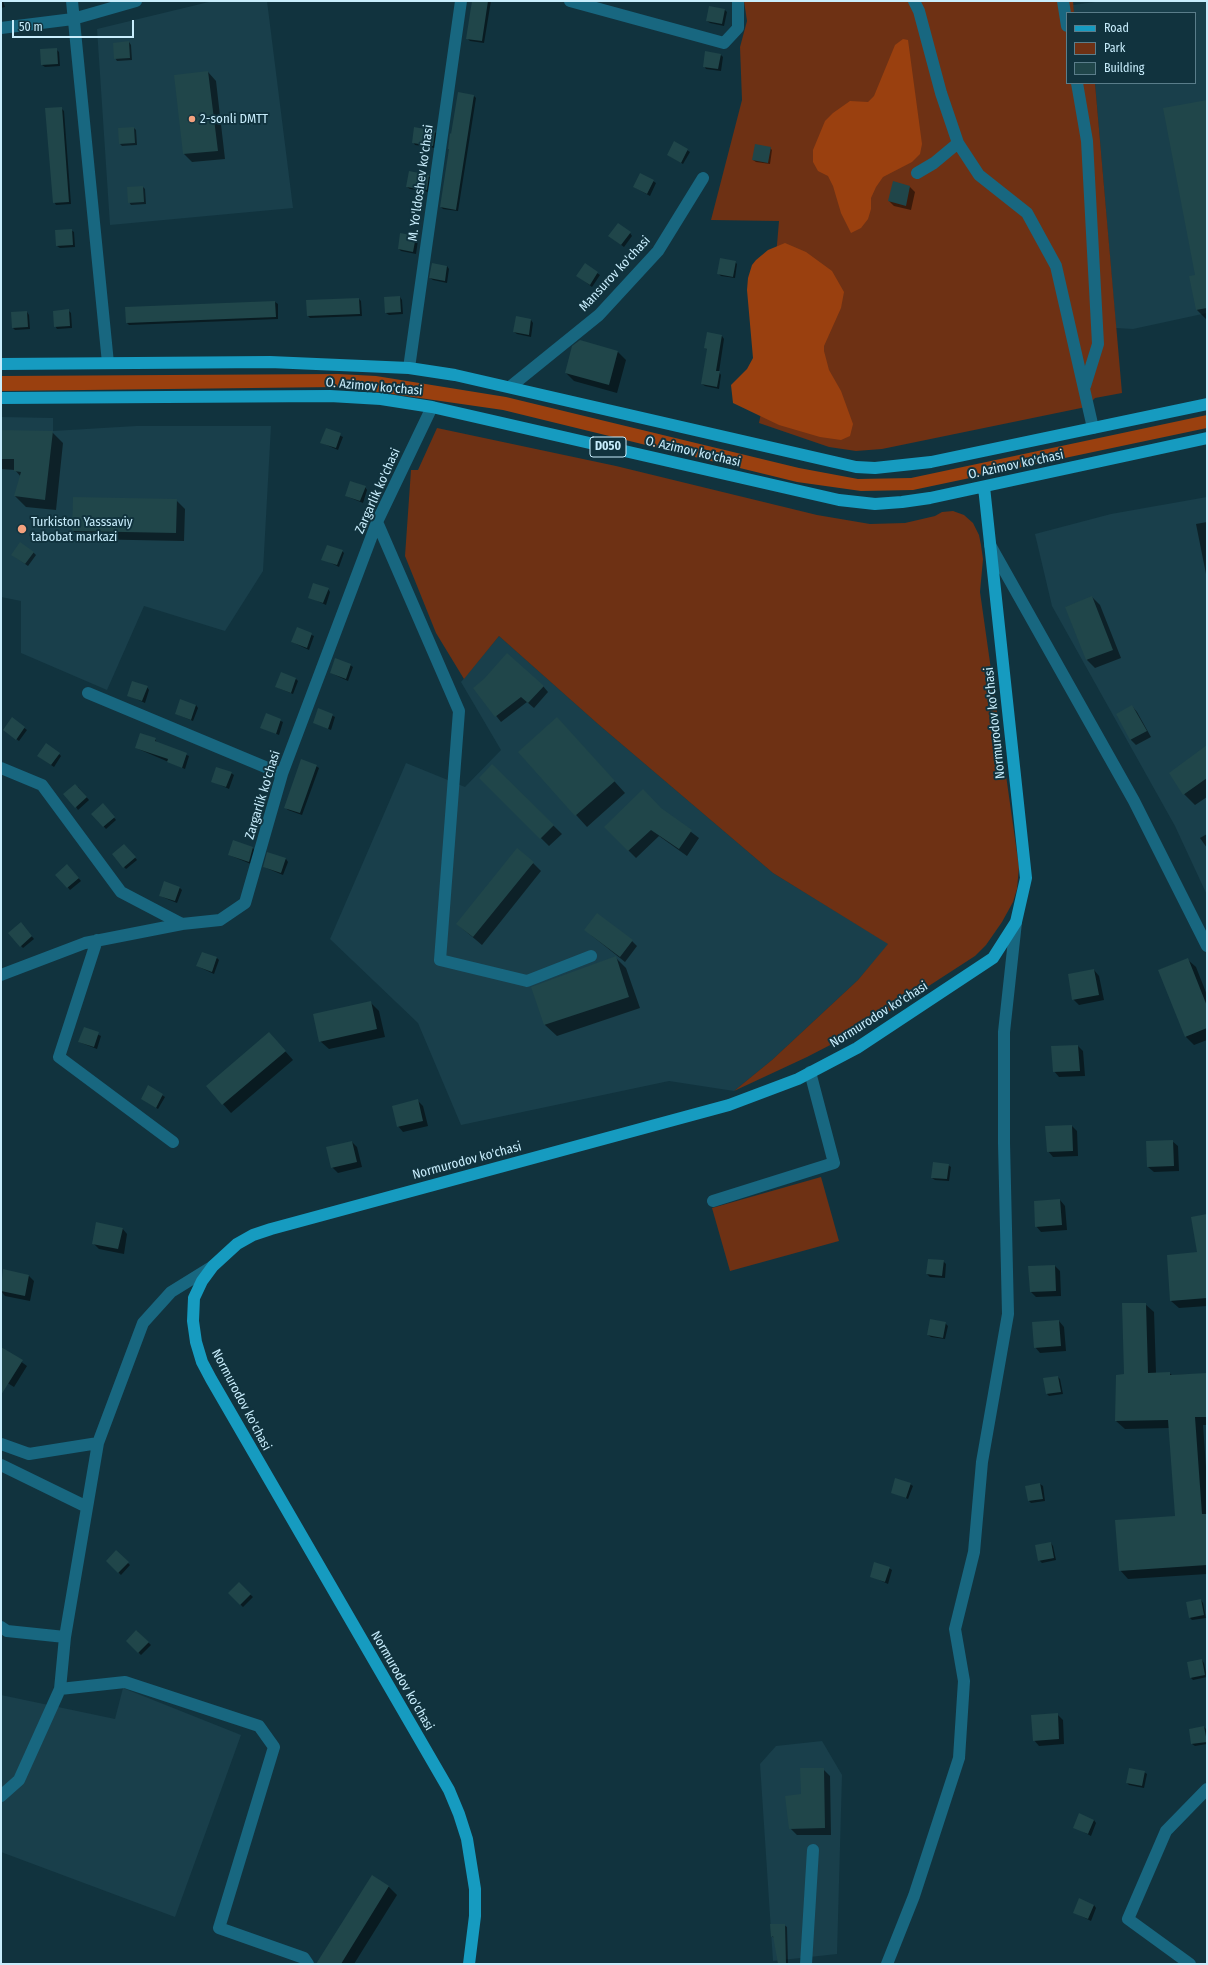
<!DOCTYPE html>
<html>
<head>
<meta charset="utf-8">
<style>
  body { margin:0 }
  #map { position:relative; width:1208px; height:1965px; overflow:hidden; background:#11333e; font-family:"Fira Sans Condensed",sans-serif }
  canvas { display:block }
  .frame { position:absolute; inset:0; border:2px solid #c8edfc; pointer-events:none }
  .legend { position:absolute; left:1066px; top:12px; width:130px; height:72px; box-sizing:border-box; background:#11333e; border:1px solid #5a7d8a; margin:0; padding:5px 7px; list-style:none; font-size:12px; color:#c8edfc }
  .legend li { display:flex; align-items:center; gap:8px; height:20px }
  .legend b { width:20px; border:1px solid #5a7d8a }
  .scale { position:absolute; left:12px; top:20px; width:122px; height:18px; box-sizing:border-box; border:2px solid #c8edfc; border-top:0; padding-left:5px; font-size:12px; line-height:14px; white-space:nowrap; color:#c8edfc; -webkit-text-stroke:3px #11333e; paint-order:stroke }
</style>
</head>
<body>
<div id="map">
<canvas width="1208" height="1965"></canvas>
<div class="frame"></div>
<ul class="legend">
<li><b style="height:5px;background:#169bc0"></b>Road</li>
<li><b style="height:11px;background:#6e3114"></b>Park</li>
<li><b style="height:11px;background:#20464a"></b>Building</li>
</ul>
<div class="scale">50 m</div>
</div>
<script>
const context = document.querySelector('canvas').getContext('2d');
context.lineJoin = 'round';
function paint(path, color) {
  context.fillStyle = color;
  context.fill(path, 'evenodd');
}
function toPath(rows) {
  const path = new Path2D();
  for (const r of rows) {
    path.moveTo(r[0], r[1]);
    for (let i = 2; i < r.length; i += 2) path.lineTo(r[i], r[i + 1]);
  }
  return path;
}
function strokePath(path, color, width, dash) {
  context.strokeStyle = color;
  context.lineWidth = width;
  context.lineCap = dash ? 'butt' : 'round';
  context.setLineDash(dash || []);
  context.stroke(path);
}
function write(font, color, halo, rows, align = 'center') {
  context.font = font + ' "Fira Sans Condensed",sans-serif';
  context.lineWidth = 4;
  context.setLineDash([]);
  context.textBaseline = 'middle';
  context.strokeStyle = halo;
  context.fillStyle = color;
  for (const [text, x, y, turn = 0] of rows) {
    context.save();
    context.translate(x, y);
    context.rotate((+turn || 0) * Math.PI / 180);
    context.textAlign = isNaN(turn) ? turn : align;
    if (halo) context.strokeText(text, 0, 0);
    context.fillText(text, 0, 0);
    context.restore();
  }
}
const built = toPath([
  [213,1,267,1,293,208,110,225,97,29],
  [1102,1,1207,1,1207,313,1133,329,1116,328,1095,83,1195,83,1195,13,1074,13,1073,5],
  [1,417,53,418,53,431,136,426,271,426,263,571,225,631,144,606,107,690,21,653,21,601,1,597],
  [1207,497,1207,895,1175,826,1052,606,1035,534,1111,514],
  [499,636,598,724,773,873,889,944,858,980,772,1060,734,1091,669,1081,461,1125,418,1023,330,939,406,763,465,787,501,750,461,682],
  [123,1688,241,1735,175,1917,1,1852,1,1695,115,1719],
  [822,1741,842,1775,837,1954,773,1961,760,1764,776,1746]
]);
const green = toPath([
  [744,1,1073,1,1074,13,1067,13,1067,83,1095,83,1122,393,1095,398,1086,407,882,449,856,451,829,447,759,423,764,398,779,221,711,220,742,100,740,47,747,21],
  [437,428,616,466,817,515,870,524,905,523,935,516,942,512,953,511,964,515,973,523,979,535,981,545,983,559,980,592,1019,867,1017,889,1013,902,1002,922,986,945,975,956,867,1026,807,1057,734,1091,772,1060,858,980,888,944,773,873,598,724,499,636,464,679,436,633,405,556,411,470,418,470],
  [821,1177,839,1241,730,1271,712,1208]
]);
const forest = toPath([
  [903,39,908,40,922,144,920,154,912,162,883,177,876,187,871,198,871,209,868,219,861,228,851,233,841,213,833,186,828,176,818,171,813,162,813,150,825,121,833,113,850,101,868,102,874,96,895,45],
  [785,243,806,252,832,271,844,292,841,308,824,346,824,351,829,370,841,391,853,424,850,436,841,440,820,437,779,425,733,403,731,385,747,369,753,358,747,290,748,278,752,265,756,260,768,250],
  [338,374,376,376,506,397,799,468,858,479,911,478,1207,415,1207,428,913,490,861,491,797,482,503,410,378,392,337,387,1,391,1,376]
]);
const shadow = toPath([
  [1,1,3,1,5,7,1,8],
  [473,1,491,1,484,43,470,41,467,38],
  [724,9,727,12,724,26,710,23,707,21],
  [129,42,131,45,132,60,117,61,115,58],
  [56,49,59,52,60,66,45,67,42,65],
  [721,55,723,57,721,71,706,69,704,66],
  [208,72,216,81,225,159,192,162,184,154,175,76],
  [474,96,476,98,458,211,443,209,441,207,452,135],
  [1207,101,1207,320,1197,310,1196,276],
  [61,108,64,111,71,204,56,205,54,202],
  [134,128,136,130,137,145,122,146,120,144],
  [435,132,437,134,435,148,415,145,413,142],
  [675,142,690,152,683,164,668,155],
  [770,148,772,150,770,164,756,162,753,160],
  [428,176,431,178,429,192,410,189,407,187],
  [653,181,656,183,650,196,634,187],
  [143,187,145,189,146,204,131,205,129,202],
  [910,187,915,192,911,210,894,206,889,201],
  [71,230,74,232,75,247,60,248,57,246],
  [630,233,632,236,624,247,612,238],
  [416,237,418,240,416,254,401,251,399,249],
  [735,262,737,264,735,278,721,276,718,273],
  [585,265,600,275,592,287,578,276],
  [447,266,449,269,447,283,433,280,430,278],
  [400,297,402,300,403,314,389,315,386,313],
  [359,299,361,301,362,316,310,318,308,316],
  [275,302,278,304,278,319,129,325,127,323,126,308],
  [68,310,71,313,72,328,57,329,55,326],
  [27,312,29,315,30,329,15,330,13,328],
  [517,318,531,320,533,323,531,337,517,334,514,332],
  [707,334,722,336,724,339,719,372,721,375,719,389,705,386,702,384,708,350,705,348],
  [617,351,626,360,617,393,574,381,566,373],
  [326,429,343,437,338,450,322,443],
  [1,431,52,432,63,443,56,510,26,507,15,496,21,477,15,470,1,469],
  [365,487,367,490,363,503,346,496],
  [176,500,185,509,184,541,82,539,73,531],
  [1207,522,1207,579,1196,524],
  [342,551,344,553,339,567,323,559],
  [33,552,36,555,28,566,15,557],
  [328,589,330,592,326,605,309,597],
  [1092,597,1100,605,1121,658,1095,668,1087,660,1066,607],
  [297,629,314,636,309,650,292,642],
  [350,665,353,667,348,681,331,673],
  [296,679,298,681,293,694,276,687],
  [543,686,548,692,534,708,527,702,501,722,474,688],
  [147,687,149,690,145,703,128,695],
  [196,705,198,708,193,721,176,714],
  [1132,706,1137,712,1151,737,1136,745,1131,740,1117,715],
  [319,709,335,717,331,730,314,723],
  [266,714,283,722,279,735,262,728],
  [557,718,625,793,587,827,519,752],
  [12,719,27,730,19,741,6,732],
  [155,739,157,743,189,756,185,769,136,748],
  [1207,747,1207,797,1195,805,1184,794],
  [59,754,61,756,54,767,41,758],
  [492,765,562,834,549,846,480,778],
  [316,766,319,768,302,815,288,810,285,807],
  [231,773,234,775,229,789,212,781],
  [78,787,89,800,78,810,76,807],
  [105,807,116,820,106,829,92,814],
  [662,810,699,838,687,856,659,836,636,858,605,827],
  [1207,834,1207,848,1200,838],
  [126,847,137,860,126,869,124,867],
  [253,848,255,851,251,864,229,855],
  [286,859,288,862,283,875,264,867],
  [533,863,541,871,482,945,457,924],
  [67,865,81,881,70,890,57,875],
  [179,887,182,890,177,903,160,896],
  [23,926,34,939,23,948,21,946],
  [591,935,632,941,637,946,625,962],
  [615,957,626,968,640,1008,557,1036,545,1025,533,988],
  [217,958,219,960,214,974,197,966],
  [1187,959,1196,967,1207,995,1207,1040,1194,1045,1186,1037,1159,970],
  [1094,970,1099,976,1104,1000,1079,1005,1073,999],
  [371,1003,379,1011,385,1037,329,1049,320,1041],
  [84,1028,101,1036,97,1049,79,1042],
  [277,1042,293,1060,231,1113,207,1086],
  [1078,1046,1083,1051,1085,1076,1059,1077,1054,1071],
  [149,1087,165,1097,158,1109,142,1099],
  [418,1101,423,1106,428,1126,403,1132,398,1126],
  [1072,1126,1077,1131,1078,1156,1053,1157,1048,1151],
  [1172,1141,1178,1146,1179,1171,1154,1172,1148,1167],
  [352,1142,357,1147,362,1167,338,1173,332,1167],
  [948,1165,951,1167,949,1181,935,1180,932,1178],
  [1060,1200,1065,1206,1067,1230,1041,1232,1036,1226],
  [1207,1216,1207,1306,1179,1308,1171,1301,1198,1253],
  [122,1228,127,1234,124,1254,99,1249,93,1243],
  [943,1261,946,1264,945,1278,930,1277,927,1274],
  [1055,1266,1060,1271,1061,1296,1036,1297,1031,1292],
  [4,1270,29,1276,34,1281,30,1301,5,1296,1,1291],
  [1145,1304,1154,1312,1156,1373,1169,1373,1172,1375,1207,1374,1207,1425,1203,1425,1207,1481,1207,1574,1128,1579,1120,1570,1176,1517,1170,1428,1125,1429,1116,1421,1126,1375],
  [1059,1321,1064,1327,1066,1351,1040,1353,1035,1347],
  [945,1323,948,1326,945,1339,931,1337,928,1335],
  [1,1347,27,1366,14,1387,1,1379],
  [1058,1377,1060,1379,1063,1394,1049,1396,1047,1394,1044,1379],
  [910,1484,913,1486,908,1499,892,1492],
  [1040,1484,1043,1486,1045,1501,1031,1503,1029,1501,1026,1486],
  [1051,1543,1053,1546,1056,1560,1042,1563,1039,1560],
  [116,1551,130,1565,121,1575,107,1561],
  [889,1568,892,1570,888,1584,871,1576],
  [239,1584,253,1597,243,1607,229,1593],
  [1201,1600,1203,1603,1206,1618,1192,1620,1190,1618],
  [137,1631,151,1645,141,1655,127,1641],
  [1202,1660,1204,1663,1207,1677,1193,1680,1191,1678],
  [1057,1714,1063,1720,1064,1744,1039,1746,1034,1740],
  [1204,1727,1206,1729,1207,1744,1195,1746,1192,1744,1190,1729],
  [823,1769,830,1776,831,1835,797,1835,790,1828,802,1795],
  [1144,1772,1147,1774,1144,1788,1129,1785,1127,1783],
  [1094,1820,1096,1823,1091,1836,1074,1827],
  [373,1876,389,1887,397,1895,354,1964,322,1964],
  [1094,1905,1096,1908,1091,1921,1075,1913],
  [784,1925,787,1927,788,1964,779,1964,775,1939,772,1936]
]);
const building = toPath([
  [472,1,488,1,482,41,466,39],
  [709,6,725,9,722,24,706,21],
  [129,41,130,58,114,59,113,43],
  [57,48,58,64,41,65,40,49],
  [705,51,721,54,718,69,703,67],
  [208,71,218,151,183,154,174,75],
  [458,92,474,95,456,210,440,207,449,149,448,149,450,133,451,134],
  [1207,100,1207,308,1196,310,1189,276,1195,275,1163,108],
  [62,107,69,202,53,203,45,108],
  [134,127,135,143,119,144,118,128],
  [414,127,435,131,433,146,412,143],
  [674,141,688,149,681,163,667,155],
  [755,144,771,147,768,163,752,160],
  [409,171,429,175,427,190,406,187],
  [640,173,654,180,647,194,633,187],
  [893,181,910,186,906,206,888,201],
  [143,186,144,202,128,203,127,187],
  [618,223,631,232,621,245,608,236],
  [72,229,73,245,56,246,55,230],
  [400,233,416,236,413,252,398,249],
  [720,258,736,261,733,277,717,274],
  [432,263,447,266,445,281,429,278],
  [585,263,598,272,590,285,576,276],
  [400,296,401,312,385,313,384,297],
  [359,298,360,314,307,316,306,300],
  [275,301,276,317,126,323,125,307],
  [69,309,70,326,54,327,53,311],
  [27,311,28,327,12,328,11,312],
  [516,316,531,319,529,335,513,332],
  [707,332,722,335,716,371,720,371,717,387,701,384,707,349,704,348],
  [580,340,618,351,609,385,565,373,572,346],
  [326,428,341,433,336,448,320,443],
  [1,430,53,431,45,500,14,496,21,472,14,471,14,459,1,459],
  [350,481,366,486,360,501,345,496],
  [73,497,177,499,176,533,72,531],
  [20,542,34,552,25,564,11,555],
  [327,545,343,550,337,565,321,560],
  [313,583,329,588,323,603,308,598],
  [1092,596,1113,650,1086,660,1065,607],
  [297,627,312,633,307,648,291,642],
  [507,653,544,686,528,703,521,697,495,717,473,688,484,679],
  [335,658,351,664,346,679,330,673],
  [281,672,296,678,291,693,275,687],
  [132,681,148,686,142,701,127,696],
  [180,699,196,705,191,720,175,714],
  [1132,705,1147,731,1130,740,1116,714],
  [318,708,333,714,328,729,313,723],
  [266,713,281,719,276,734,260,728],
  [12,717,25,727,16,740,3,730],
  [557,717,615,781,575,816,518,752],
  [140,733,156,738,155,741,187,753,182,768,167,762,168,759,135,748],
  [46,743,60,753,51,765,37,756],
  [1207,745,1207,778,1183,795,1169,773],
  [301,759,317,765,300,813,284,808],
  [492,764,554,825,540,839,479,778],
  [216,767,232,772,226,787,211,782],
  [75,784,87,797,75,808,63,794],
  [643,789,661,808,692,830,679,849,651,830,628,851,604,827],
  [103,803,115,817,103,827,91,814],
  [233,840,253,847,249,862,228,855],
  [124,844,136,857,123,868,112,854],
  [517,848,534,862,473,937,456,924],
  [267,852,286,858,281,873,263,867],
  [67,864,79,878,67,888,55,875],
  [164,881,180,887,175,901,159,896],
  [597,913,633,940,620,957,584,930],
  [21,922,32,936,20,947,8,933],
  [202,952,217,957,212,972,196,966],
  [616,956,629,997,544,1025,531,987],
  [1188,958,1207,1006,1207,1028,1185,1037,1158,970],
  [1094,969,1099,995,1072,1000,1068,974],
  [371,1001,377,1029,319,1042,313,1014],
  [84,1027,99,1032,94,1047,78,1042],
  [269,1032,286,1051,222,1105,206,1086],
  [1078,1045,1080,1071,1053,1072,1051,1046],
  [148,1085,163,1094,156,1108,141,1099],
  [418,1099,423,1121,397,1127,392,1106],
  [1072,1125,1073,1151,1047,1152,1045,1126],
  [1173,1140,1174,1166,1147,1167,1146,1141],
  [352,1141,357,1162,331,1168,326,1147],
  [933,1162,949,1164,947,1179,931,1178],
  [1060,1199,1062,1225,1035,1227,1034,1201],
  [1207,1214,1207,1298,1170,1301,1167,1255,1197,1252,1191,1217],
  [96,1222,123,1228,118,1249,92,1244],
  [928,1259,944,1260,942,1276,926,1274],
  [1055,1265,1056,1291,1030,1292,1028,1266],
  [3,1269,29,1275,25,1296,1,1291],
  [1122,1303,1146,1303,1148,1373,1170,1372,1170,1375,1207,1373,1207,1417,1195,1417,1202,1514,1207,1514,1207,1565,1119,1571,1115,1520,1175,1516,1168,1420,1115,1421,1116,1375,1124,1374],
  [930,1319,946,1322,943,1338,927,1335],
  [1059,1320,1061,1346,1034,1348,1032,1322],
  [1,1347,23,1360,1,1395],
  [1058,1376,1061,1392,1046,1394,1043,1378],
  [895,1478,911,1483,906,1498,891,1493],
  [1040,1483,1043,1499,1028,1501,1025,1486],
  [1051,1542,1054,1558,1038,1561,1035,1545],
  [116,1550,129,1562,118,1573,106,1561],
  [874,1562,890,1567,885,1582,870,1577],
  [239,1582,251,1594,240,1605,228,1593],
  [1201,1599,1204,1615,1189,1618,1186,1602],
  [136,1630,149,1642,138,1653,126,1641],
  [1202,1659,1205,1675,1190,1678,1187,1662],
  [1058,1713,1059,1739,1033,1741,1031,1715],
  [1204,1726,1207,1742,1191,1744,1189,1729],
  [800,1768,824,1768,825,1828,789,1829,785,1796,801,1794],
  [1129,1768,1145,1771,1142,1786,1126,1783],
  [1079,1813,1094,1820,1088,1834,1073,1828],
  [372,1875,389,1886,341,1964,316,1964],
  [1079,1898,1094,1905,1088,1919,1073,1913],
  [770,1924,785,1924,786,1964,778,1964,773,1936,771,1937]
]);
const minor = toPath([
  [72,1,108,363],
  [570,1,724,43,738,28,738,1],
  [914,1,919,11,941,93,958,143,979,175,1027,213,1056,266,1093,428],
  [1063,1,1067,26],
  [1,28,73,19,136,1],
  [1077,83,1087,141,1098,344,1085,386],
  [917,173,934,163,958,143],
  [409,368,461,1],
  [510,387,599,315,658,251,703,178],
  [377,522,459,711,440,960,527,981,591,956],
  [990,545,1134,801,1207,946],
  [88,693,282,774],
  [1,768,42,785,121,892,182,924,220,920,245,903,282,774,377,522,432,407],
  [97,940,59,1057,173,1142],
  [1,975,85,943,182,924],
  [713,1201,834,1163,810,1072],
  [1,1444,29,1454,98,1443],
  [1,1465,87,1507],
  [1,1627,7,1631,65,1637,98,1443,143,1323,171,1292,213,1266],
  [65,1637,60,1689,125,1682,259,1726,274,1747,219,1928,304,1958,308,1964],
  [1,1796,19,1780,60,1689],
  [806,1964,813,1850],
  [887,1964,914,1896,959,1758,964,1681,955,1629,974,1552,982,1462,1008,1314,1004,1143,1004,1032,1016,922],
  [1190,1964,1128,1919,1166,1831,1207,1789]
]);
const major = toPath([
  [1,364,270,362,409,368,455,375,856,467,875,468,931,462,1207,404],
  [1,398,330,396,381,399,432,407,839,500,875,504,902,502,930,498,1207,438],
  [469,1964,475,1916,475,1889,467,1839,459,1814,449,1790,211,1379,202,1362,196,1342,193,1321,194,1298,202,1281,213,1266,237,1244,253,1235,271,1229,729,1105,798,1079,857,1048,993,958,1016,922,1026,878,984,487]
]);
const markers = [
  [192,119,4,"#f2a17e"],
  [22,529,5,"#f2a17e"]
];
const shields = [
  [608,447,36]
];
const shieldNames = [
  ["D050",608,447]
];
const poiNames = [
  ["2-sonli DMTT",200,119],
  ["Turkiston Yasssaviy",31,522],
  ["tabobat markazi",31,537]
];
const streetNames = [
  ["M. Yo'ldoshev ko'chasi",421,183,-82],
  ["Mansurov ko'chasi",615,274,-47],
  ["O. Azimov ko'chasi",374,387,5],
  ["O. Azimov ko'chasi",693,452,13],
  ["O. Azimov ko'chasi",1016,465,-12],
  ["Zargarlik ko'chasi",378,491,-66],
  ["Normurodov ko'chasi",995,723,-96],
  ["Zargarlik ko'chasi",263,795,-73],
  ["Normurodov ko'chasi",879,1015,-32],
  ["Normurodov ko'chasi",467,1161,-15],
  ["Normurodov ko'chasi",241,1400,62],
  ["Normurodov ko'chasi",402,1681,60]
];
paint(built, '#193f4b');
paint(green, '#6e3114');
paint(forest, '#9a400f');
paint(shadow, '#0007');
paint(building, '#20464a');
strokePath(minor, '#186780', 12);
strokePath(major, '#169bc0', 12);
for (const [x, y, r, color] of markers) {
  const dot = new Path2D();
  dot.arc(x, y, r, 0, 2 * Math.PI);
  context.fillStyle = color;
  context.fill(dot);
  strokePath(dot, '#11333e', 1.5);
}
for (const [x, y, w] of shields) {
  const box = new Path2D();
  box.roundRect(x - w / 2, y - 10, w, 20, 3);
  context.fillStyle = '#11333e';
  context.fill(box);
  strokePath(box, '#c8edfc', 1);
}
write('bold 12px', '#c8edfc', null, shieldNames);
write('13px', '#c8edfc', '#11333e', poiNames, 'left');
write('13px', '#c8edfc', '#11333e', streetNames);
</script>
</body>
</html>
